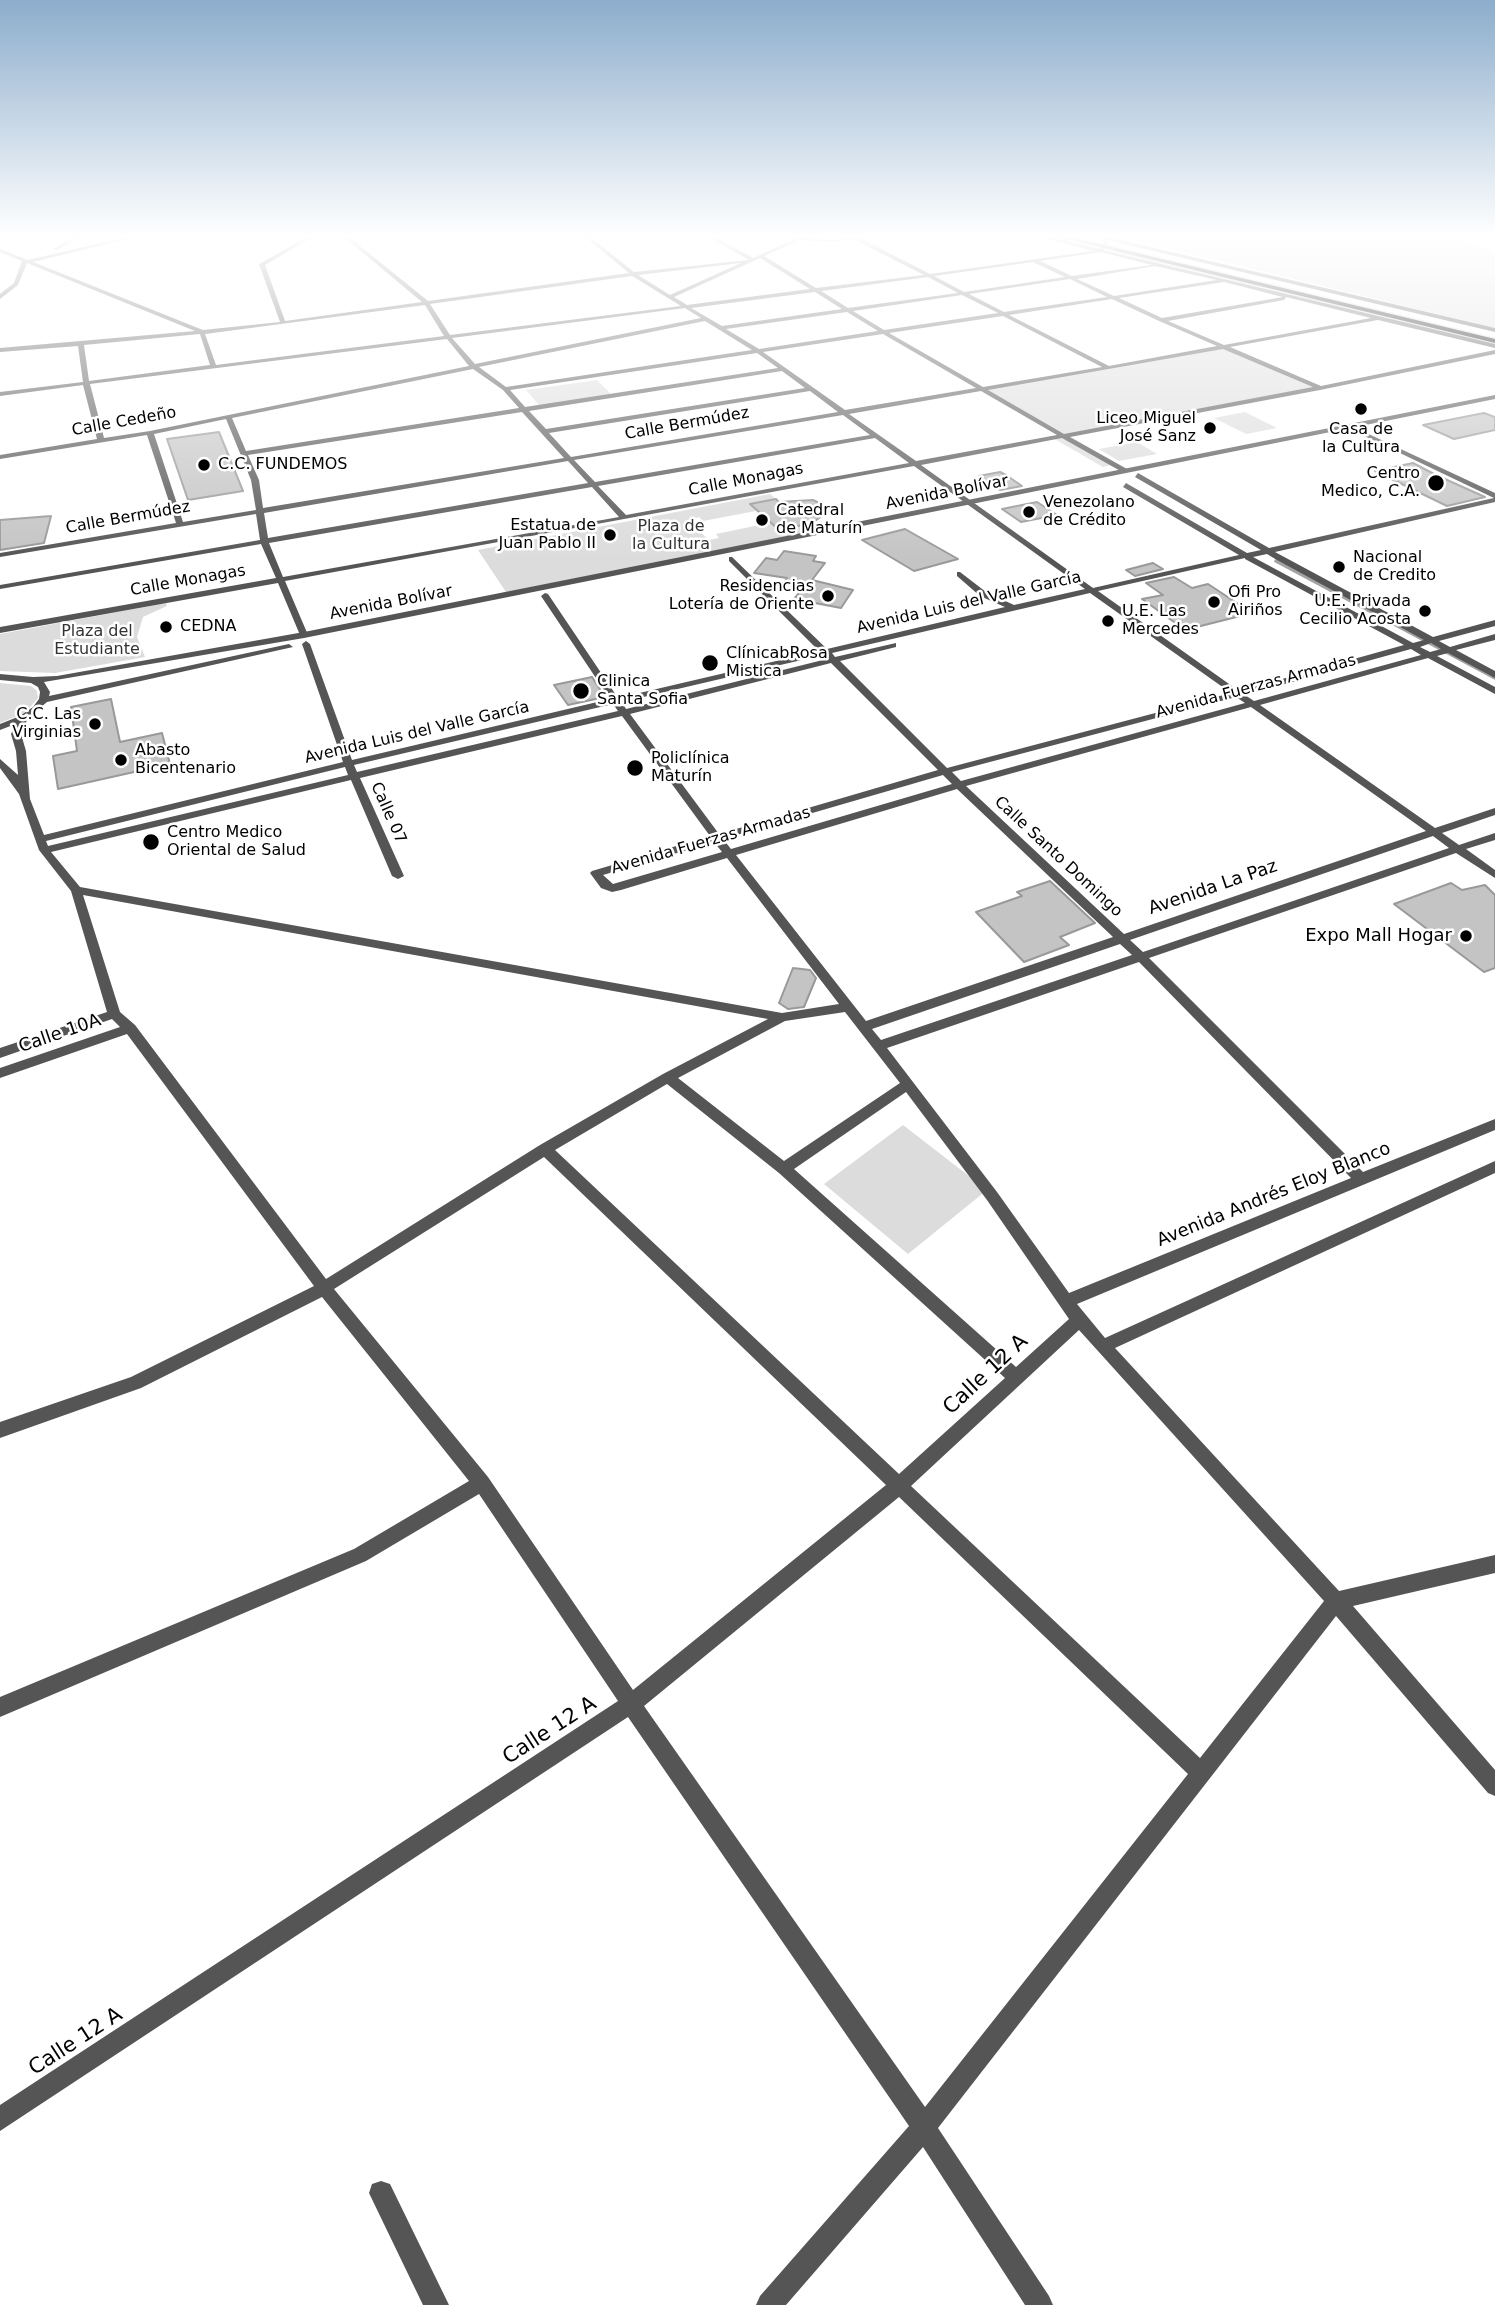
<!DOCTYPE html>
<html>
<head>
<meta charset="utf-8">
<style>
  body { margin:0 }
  canvas { display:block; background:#fff }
</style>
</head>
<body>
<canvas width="1495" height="2305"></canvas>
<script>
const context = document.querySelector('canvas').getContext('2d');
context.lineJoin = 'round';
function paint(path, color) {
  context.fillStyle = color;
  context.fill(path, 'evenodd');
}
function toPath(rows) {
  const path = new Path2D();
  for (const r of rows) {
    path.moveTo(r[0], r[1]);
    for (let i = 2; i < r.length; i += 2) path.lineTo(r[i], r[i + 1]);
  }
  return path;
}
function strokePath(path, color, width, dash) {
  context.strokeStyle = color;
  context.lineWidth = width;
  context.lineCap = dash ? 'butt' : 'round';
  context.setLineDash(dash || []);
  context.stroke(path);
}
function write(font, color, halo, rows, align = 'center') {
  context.font = font + ' "DejaVu Sans",sans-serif';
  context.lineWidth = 5;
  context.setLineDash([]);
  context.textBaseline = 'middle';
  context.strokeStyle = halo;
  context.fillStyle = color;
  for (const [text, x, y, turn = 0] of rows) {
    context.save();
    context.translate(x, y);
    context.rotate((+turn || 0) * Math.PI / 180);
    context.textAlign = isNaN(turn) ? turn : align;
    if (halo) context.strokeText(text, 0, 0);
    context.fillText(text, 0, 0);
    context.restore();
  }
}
const green = toPath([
  [1121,237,1445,237,1495,251,1495,271,1491,272,1495,273,1495,328],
  [1229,347,1320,388,1063,435,1112,465,1103,467,1051,437,1060,436,985,389],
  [597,380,612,395,540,406,526,390],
  [1245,412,1277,428,1246,434,1214,418],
  [1137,442,1157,454,1119,461,1099,449],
  [770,494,776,499,750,504,756,511,703,521,699,517,688,520,709,540,719,538,716,534,769,523,779,530,806,525,814,532,506,592,478,550],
  [166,603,167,606,143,617,137,637,145,657,55,673,0,671,0,634],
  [0,683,31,686,37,691,38,698,25,713,0,723],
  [903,1125,987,1190,908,1254,824,1184]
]);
const stream = toPath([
  [1276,561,1495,678]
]);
const building = toPath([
  [1484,413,1495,417,1495,430,1454,439,1423,425,1484,413],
  [219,432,243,491,188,500,167,439,219,432],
  [1413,463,1436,475,1485,497,1447,506,1375,471,1413,463],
  [1000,472,1006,475,1022,486,1000,490,979,476,1000,472],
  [776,499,779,502,813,500,832,509,812,523,779,530,750,504,776,499],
  [1037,502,1057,515,1021,522,1002,509,1037,502],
  [51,516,44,543,0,550,0,520,51,516],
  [905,529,958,559,914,571,862,540,905,529],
  [784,551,816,556,813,561,825,563,812,580,853,590,841,608,794,599,804,587,784,583,787,578,754,573,766,558,777,560,784,551],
  [1153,563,1163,569,1135,576,1126,570,1153,563],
  [1174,577,1192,588,1208,584,1252,613,1185,630,1142,599,1163,595,1146,583,1174,577],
  [592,677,605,697,568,705,554,685,592,677],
  [111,699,120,742,162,733,170,764,58,789,53,756,77,751,71,707,111,699],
  [1050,881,1095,923,1060,937,1069,945,1024,962,976,912,1022,896,1017,892,1050,881],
  [1451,883,1462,890,1485,885,1495,895,1495,968,1484,972,1394,904,1451,883],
  [793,968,810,970,816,978,804,1007,788,1009,779,1003,793,968]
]);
const minor = toPath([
  [74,237,80,237,57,250,53,249,74,237],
  [126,237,136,237,33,262,203,330,280,322,259,264,307,237,313,237,265,265,285,321,422,302,344,237,349,237,428,301,629,273,585,237,590,237,634,272,749,260,709,237,715,237,753,258,799,237,832,240,858,237,930,274,1093,251,1041,237,1051,237,1099,249,1104,243,1102,239,1098,237,1108,237,1495,328,1495,332,1107,240,1108,243,1103,250,1495,344,1495,348,1378,320,1230,347,1321,386,1495,350,1495,354,1320,390,1070,437,1127,469,1124,473,1062,438,921,465,1093,588,1239,555,1123,487,1126,483,1247,553,1261,550,1135,477,1138,473,1269,548,1494,498,1358,433,1360,430,1495,493,1495,502,1275,552,1433,637,1495,620,1495,626,1439,641,1450,647,1495,634,1495,640,1456,650,1495,671,1495,678,1448,653,1437,656,1495,687,1495,694,1428,658,1260,705,1435,828,1495,808,1495,815,1442,833,1459,845,1495,833,1495,840,1466,849,1495,870,1495,878,1456,853,1149,958,1363,1172,1495,1119,1495,1130,1077,1304,1105,1338,1495,1161,1495,1173,1115,1348,1339,1591,1495,1555,1495,1573,1353,1606,1495,1770,1495,1796,1488,1793,1336,1616,938,2128,1049,2296,1053,2305,1025,2305,923,2147,786,2305,756,2305,760,2296,909,2126,628,1717,0,2131,0,2105,618,1701,479,1494,366,1561,0,1717,0,1697,354,1549,469,1481,322,1297,141,1388,0,1438,0,1422,131,1377,314,1286,127,1034,0,1078,0,1068,120,1027,112,1019,0,1058,0,1048,107,1012,71,891,39,850,19,794,0,768,0,759,18,775,16,751,11,734,20,716,28,718,21,734,26,751,30,799,44,835,343,762,302,644,306,641,310,644,352,760,610,699,541,596,545,593,548,594,618,698,819,651,729,561,729,557,732,557,827,649,1005,607,980,596,957,576,957,572,960,572,986,592,1014,605,1085,589,914,466,285,581,308,635,304,638,300,635,278,583,0,633,0,627,276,578,261,544,0,589,0,585,260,540,256,514,0,557,0,553,176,523,147,435,0,459,0,455,97,439,83,385,0,396,0,392,83,382,78,346,0,352,0,348,195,331,27,263,18,285,0,299,0,294,14,283,22,261,0,252,0,249,28,260,126,237],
  [853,239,924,275,816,288,764,256,800,240,832,242,853,239],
  [1101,252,1152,265,1072,276,1040,261,1101,252],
  [760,258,810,289,687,305,674,297,760,258],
  [1033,262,1065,277,964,292,934,276,1033,262],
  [741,263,670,295,638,275,741,263],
  [1155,266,1217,280,1114,296,1077,279,1155,266],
  [632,276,681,306,450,335,430,304,632,276],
  [928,277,958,293,848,308,821,291,928,277],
  [1070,279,1107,297,1004,312,969,294,1070,279],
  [1224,282,1283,297,1162,318,1119,298,1224,282],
  [815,292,842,309,722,326,691,308,815,292],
  [962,295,998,313,884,330,853,311,962,295],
  [1286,297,1371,318,1224,345,1168,321,1284,300,1286,297],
  [1112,299,1159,321,1217,346,1109,366,1009,315,1112,299],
  [425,305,444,336,216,365,205,334,425,305],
  [685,308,701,318,475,364,452,338,685,308],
  [847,312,878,331,759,349,726,329,847,312],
  [1003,316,1102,367,983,387,889,333,1003,316],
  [705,321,752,350,506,387,479,367,705,321],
  [200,334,210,365,89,381,84,345,200,334],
  [883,334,976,388,845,410,763,352,883,334],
  [447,339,469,366,150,431,104,438,90,384,447,339],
  [1223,349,1313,387,1064,434,988,390,1223,349],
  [757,353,778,368,525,407,510,390,757,353],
  [473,369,503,390,519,408,246,451,232,418,473,369],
  [782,371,805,388,546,429,529,411,782,371],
  [810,391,838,412,571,457,549,433,810,391],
  [981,391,1057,435,916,461,849,414,981,391],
  [522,412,564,458,263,508,259,480,248,455,522,412],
  [843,415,870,435,595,482,574,460,843,415],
  [226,419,251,480,256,510,183,522,154,434,226,419],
  [875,438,909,463,626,515,598,486,875,438],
  [568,461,588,483,268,538,264,513,568,461],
  [592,487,619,517,283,577,269,543,592,487],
  [1267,554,1277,560,1424,640,1413,643,1253,557,1267,554],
  [1245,558,1245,559,1404,645,1239,691,1098,591,1245,558],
  [1090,593,1231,693,947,768,840,661,896,647,896,643,835,657,832,653,1090,593],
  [1431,643,1441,649,1430,652,1420,647,1431,643],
  [1411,649,1421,655,1254,701,1245,695,1411,649],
  [823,655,827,659,626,709,622,702,823,655],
  [831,663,938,770,719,834,630,714,831,663],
  [1236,697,1245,703,961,781,952,772,1236,697],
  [613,704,618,711,357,772,354,765,613,704],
  [1251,707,1426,831,1124,934,966,786,1251,707],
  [622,716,710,836,592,871,590,873,601,888,612,892,621,890,727,858,839,1004,782,1013,80,887,51,852,351,780,392,876,398,879,404,876,360,778,622,716],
  [345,767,348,775,48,846,46,841,345,767],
  [943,775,952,784,731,849,723,839,943,775],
  [957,789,1113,937,866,1021,736,855,957,789],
  [1433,836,1449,848,1143,952,1130,940,1433,836],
  [714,842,722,852,613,884,603,875,714,842],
  [83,895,768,1019,663,1074,540,1145,326,1279,135,1025,120,1012,83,895],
  [1120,944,1132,955,881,1040,872,1029,1120,944],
  [1139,962,1351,1178,1069,1293,997,1192,887,1048,1139,962],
  [845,1012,900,1083,784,1161,678,1078,785,1021,845,1012],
  [667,1084,779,1173,1005,1378,899,1474,555,1150,667,1084],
  [906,1092,987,1200,1069,1319,1016,1367,794,1169,906,1092],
  [544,1157,886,1485,633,1690,488,1477,334,1289,544,1157],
  [1079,1330,1324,1601,1200,1758,911,1486,1079,1330],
  [899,1497,1188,1774,925,2107,644,1706,899,1497],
  [381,2181,390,2184,449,2305,423,2305,369,2193,372,2184,381,2181]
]);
const tertiary = toPath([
  [1495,395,1495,399,304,638,44,682,50,692,49,696,289,644,293,647,47,702,26,720,0,730,0,724,20,716,33,707,39,699,40,692,38,687,31,683,0,680,0,674,33,677,57,676,304,632,1495,395]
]);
const trunk = toPath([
  [1058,237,1071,237,1495,339,1495,343,1058,237]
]);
const markers = [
  [1361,409,7,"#000"],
  [1210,428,7,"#000"],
  [204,465,7,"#000"],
  [1436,483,9,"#000"],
  [1029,512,7,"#000"],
  [762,520,7,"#000"],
  [610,535,7,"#000"],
  [1339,567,7,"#000"],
  [828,596,7,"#000"],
  [1214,602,7,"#000"],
  [1425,611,7,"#000"],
  [1108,621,7,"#000"],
  [166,627,7,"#000"],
  [710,663,9,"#000"],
  [581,691,9,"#000"],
  [95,724,7,"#000"],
  [121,760,7,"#000"],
  [635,768,9,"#000"],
  [151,842,9,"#000"],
  [1466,936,7,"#000"]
];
const farPoinames = [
  ["Liceo Miguel",1196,419,"right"],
  ["José Sanz",1196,437,"right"],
  ["Casa de",1361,430,"center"],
  ["la Cultura",1361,448,"center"],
  ["C.C. FUNDEMOS",218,465],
  ["Centro",1420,474,"right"],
  ["Medico, C.A.",1420,492,"right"],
  ["Venezolano",1043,503],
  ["de Crédito",1043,521],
  ["Catedral",776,511],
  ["de Maturín",776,529],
  ["Estatua de",596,526,"right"],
  ["Juan Pablo II",596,544,"right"],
  ["Nacional",1353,558],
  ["de Credito",1353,576],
  ["Residencias",814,587,"right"],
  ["Lotería de Oriente",814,605,"right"],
  ["Ofi Pro",1228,593],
  ["Airiños",1228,611],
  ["U.E. Privada",1411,602,"right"],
  ["Cecilio Acosta",1411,620,"right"],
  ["U.E. Las",1122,612],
  ["Mercedes",1122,630],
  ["CEDNA",180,627],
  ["ClínicabRosa",726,654],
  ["Mistica",726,672],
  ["Clinica",597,682],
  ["Santa Sofia",597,700],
  ["C.C. Las",81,715,"right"],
  ["Virginias",81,733,"right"],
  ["Abasto",135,751],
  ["Bicentenario",135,769],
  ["Policlínica",651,759],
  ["Maturín",651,777],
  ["Centro Medico",167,833],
  ["Oriental de Salud",167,851]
];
const farStreetnames = [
  ["Calle Cedeño",124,422,-10],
  ["Calle Bermúdez",687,424,-10],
  ["Calle Monagas",746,480,-11],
  ["Avenida Bolívar",947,493,-11],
  ["Calle Bermúdez",128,518,-10],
  ["Calle Monagas",188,581,-10],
  ["Avenida Bolívar",391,603,-11],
  ["Avenida Luis del Valle García",969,603,-13],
  ["Avenida Fuerzas Armadas",1256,687,-15],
  ["Avenida Luis del Valle García",417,733,-13],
  ["Calle 07",388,813,66],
  ["Avenida Fuerzas Armadas",711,841,-16],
  ["Calle Santo Domingo",1058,857,43]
];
const farParknames = [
  ["Plaza de",671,527],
  ["la Cultura",671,545],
  ["Plaza del",97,632],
  ["Estudiante",97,650]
];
const streetNames = [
  ["Avenida La Paz",1213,888,-19],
  ["Calle 10A",60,1034,-19],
  ["Avenida Andrés Eloy Blanco",1274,1195,-22]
];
const poiNames = [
  ["Expo Mall Hogar",1452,936]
];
const nearStreetnames = [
  ["Calle 12 A",986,1375,-43],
  ["Calle 12 A",550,1731,-33],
  ["Calle 12 A",76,2042,-33]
];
paint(green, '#dcdcdc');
strokePath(stream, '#a3a3a3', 3.5);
paint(building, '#c4c4c4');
strokePath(building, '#999', 2);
strokePath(trunk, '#dbdbdb', 3);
paint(minor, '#555');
paint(tertiary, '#555');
paint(trunk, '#000');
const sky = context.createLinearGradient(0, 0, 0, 560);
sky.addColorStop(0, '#8cadcc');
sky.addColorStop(0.42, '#fff');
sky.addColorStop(1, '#ffffff00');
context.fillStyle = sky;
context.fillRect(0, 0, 1495, 560);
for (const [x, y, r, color] of markers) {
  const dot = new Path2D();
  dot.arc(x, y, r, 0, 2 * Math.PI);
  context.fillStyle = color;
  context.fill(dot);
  strokePath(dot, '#fff', 2.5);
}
write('16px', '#000', '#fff', farPoinames, 'left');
write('16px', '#000', '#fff', farStreetnames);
write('16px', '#333', '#fff', farParknames);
write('18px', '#000', '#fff', streetNames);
write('18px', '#000', '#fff', poiNames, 'right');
write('21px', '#000', '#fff', nearStreetnames);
</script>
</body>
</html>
